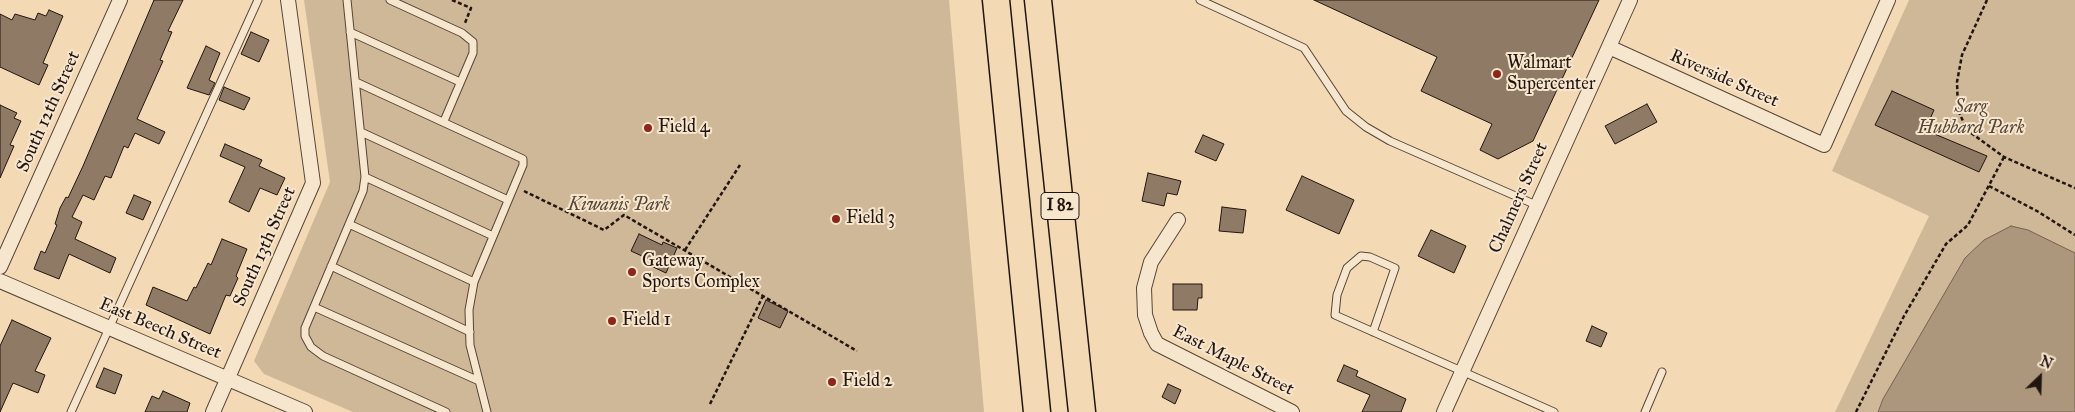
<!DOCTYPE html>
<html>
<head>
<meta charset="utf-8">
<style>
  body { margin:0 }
  #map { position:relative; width:2075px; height:412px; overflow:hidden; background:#f3d9b4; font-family:"IM FELL Great Primer",serif }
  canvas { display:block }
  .north { position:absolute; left:2015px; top:352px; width:50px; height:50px; -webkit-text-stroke:4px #f7e6ce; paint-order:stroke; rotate:24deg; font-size:14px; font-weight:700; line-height:20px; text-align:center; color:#22150f }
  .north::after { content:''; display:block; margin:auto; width:18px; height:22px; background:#22150f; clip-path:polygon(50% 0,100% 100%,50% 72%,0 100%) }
</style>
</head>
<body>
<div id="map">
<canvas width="2075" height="412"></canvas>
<div class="north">N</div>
</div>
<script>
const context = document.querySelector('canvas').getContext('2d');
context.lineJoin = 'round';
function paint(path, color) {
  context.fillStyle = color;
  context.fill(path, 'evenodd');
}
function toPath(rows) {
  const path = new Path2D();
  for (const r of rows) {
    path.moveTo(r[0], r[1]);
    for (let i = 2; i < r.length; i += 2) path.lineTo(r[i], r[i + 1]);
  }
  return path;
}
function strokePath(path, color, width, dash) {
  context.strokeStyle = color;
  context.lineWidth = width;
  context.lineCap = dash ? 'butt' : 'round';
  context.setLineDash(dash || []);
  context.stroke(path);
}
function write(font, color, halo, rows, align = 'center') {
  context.font = font + ' "IM FELL Great Primer",serif';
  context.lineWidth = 4;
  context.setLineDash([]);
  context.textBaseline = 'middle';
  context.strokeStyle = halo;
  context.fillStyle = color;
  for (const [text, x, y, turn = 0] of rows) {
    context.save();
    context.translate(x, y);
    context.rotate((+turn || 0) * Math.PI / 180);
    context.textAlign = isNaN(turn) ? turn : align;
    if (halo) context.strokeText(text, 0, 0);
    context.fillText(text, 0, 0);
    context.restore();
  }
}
const green = toPath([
  [304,0,949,0,984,412,353,412,264,374,254,361,330,182],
  [1909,0,2075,0,2075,412,1835,412,1929,216,1832,171]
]);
const water = toPath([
  [2011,226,2028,230,2075,253,2075,412,1878,412,1883,399,1965,258,1984,240,2011,226]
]);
const building = toPath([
  [154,0,183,0,168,31,172,32,160,60,163,61,137,119,165,132,159,144,135,133,128,148,124,146,111,178,105,176,94,200,83,195,72,217,82,222,75,239,116,258,110,273,69,254,59,279,34,269,41,251,45,253,57,225,55,224,60,208,66,197,68,198,83,166,154,0],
  [1314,0,1599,0,1533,141,1498,159,1480,150,1492,124,1421,91,1437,57,1314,0],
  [49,10,63,16,43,63,48,65,39,85,0,67,0,14,12,20,15,14,35,20,38,13,46,16,49,10],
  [251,32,269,40,259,62,241,54,251,32],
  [206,46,220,53,209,80,215,83,209,95,187,88,206,46],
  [224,87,250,98,244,110,219,100,224,87],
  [1892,91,1934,110,1925,130,1987,156,1979,172,1875,125,1892,91],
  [1647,104,1657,122,1615,144,1605,126,1647,104],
  [0,105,17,113,14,118,21,121,10,145,14,146,0,178,0,105],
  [1203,135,1224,144,1216,161,1195,152,1203,135],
  [225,144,262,160,259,166,285,178,277,195,260,188,249,212,229,202,245,167,220,156,225,144],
  [1148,173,1181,181,1177,195,1167,193,1164,206,1142,201,1148,173],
  [1302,176,1354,200,1339,234,1286,210,1302,176],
  [134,195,151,202,143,220,126,213,134,195],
  [1222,207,1246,210,1243,233,1219,231,1222,207],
  [1431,230,1466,246,1454,273,1418,256,1431,230],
  [639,234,662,245,663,242,677,248,666,273,651,266,653,261,631,251,639,234],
  [222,239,247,249,236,276,238,278,230,296,226,295,210,334,146,305,153,287,187,301,194,287,196,288,208,263,211,265,222,239],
  [1173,284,1202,284,1202,298,1198,298,1197,310,1173,310,1173,284],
  [766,300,788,311,780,328,758,318,766,300],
  [12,320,51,338,35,371,45,375,38,393,13,383,0,412,0,346,12,320],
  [1592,326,1607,333,1601,347,1586,341,1592,326],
  [1344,365,1358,371,1356,376,1406,399,1401,412,1362,412,1370,395,1337,381,1344,365],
  [104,368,122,375,115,394,96,387,104,368],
  [1168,384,1181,390,1175,404,1162,397,1168,384],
  [163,391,190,403,187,412,145,412,152,396,159,399,163,391]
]);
const path = toPath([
  [452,0,471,8,465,23],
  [1987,0,1962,55,1957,82,1958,110,1967,130,2004,157,2075,188],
  [1989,186,2037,211,2075,235],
  [524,191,604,230,624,215,857,351],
  [685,250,740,165],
  [710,404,763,296],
  [1856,412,1904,316,1946,244,1968,225,2004,157]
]);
const lane = toPath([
  [347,0,365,177,363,191,305,328,305,336,311,347,323,356,446,412],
  [390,0,462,33,473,42,473,53,444,121],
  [1200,0,1304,48,1346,111,1366,127,1390,141,1536,205],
  [350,32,460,82],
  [356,82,523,159,523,165,474,282,469,310,470,345,487,412],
  [361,132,508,200],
  [365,177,493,236],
  [349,224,474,282],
  [331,266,470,332],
  [314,307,479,381],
  [1373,332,1395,268,1370,257,1361,256,1347,268,1337,295,1335,315,1554,412],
  [71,412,258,0],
  [1645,412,1662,372]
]);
const street = toPath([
  [1609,47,1824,145,1888,0],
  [1178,220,1151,262,1144,288,1145,315,1151,333,1157,344,1292,412],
  [0,267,120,0],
  [0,281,305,412],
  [213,412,313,183,288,0],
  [1444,412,1630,0]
]);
const highway = toPath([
  [996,0,1037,412],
  [1038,0,1082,412]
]);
const markers = [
  [1497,74,5,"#8f2418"],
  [648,128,5,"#8f2418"],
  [836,219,5,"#8f2418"],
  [632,272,5,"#8f2418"],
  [612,321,5,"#8f2418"],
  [832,382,5,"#8f2418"]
];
const shields = [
  [1060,206,38]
];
const shieldNames = [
  ["I 82",1060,206]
];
const poiNames = [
  ["Walmart",1507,64],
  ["Supercenter",1507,85],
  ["Field 4",658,128],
  ["Field 3",846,219],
  ["Gateway",642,262],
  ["Sports Complex",642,283],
  ["Field 1",622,321],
  ["Field 2",842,382]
];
const streetNames = [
  ["Riverside Street",1724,79,24],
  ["South 12th Street",49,112,-66],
  ["Chalmers Street",1519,198,-66],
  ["South 13th Street",265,247,-66],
  ["East Beech Street",160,329,23],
  ["East Maple Street",1233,361,27]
];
const parkNames = [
  ["Sarg",1971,108],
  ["Hubbard Park",1971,129],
  ["Kiwanis Park",619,206]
];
paint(green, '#cfb898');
paint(water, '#ac967c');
strokePath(water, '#756250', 1);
paint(building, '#8f7b65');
strokePath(building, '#22150f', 1);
strokePath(lane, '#564638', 9);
strokePath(street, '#564638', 16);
strokePath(highway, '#22150f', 29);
strokePath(path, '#22150f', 2.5, [4, 2.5]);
strokePath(lane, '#f7e6ce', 7);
strokePath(street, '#f7e6ce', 14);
strokePath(highway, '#f3d9b4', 26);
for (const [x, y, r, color] of markers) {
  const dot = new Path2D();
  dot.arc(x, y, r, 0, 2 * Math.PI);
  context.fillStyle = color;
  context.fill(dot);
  strokePath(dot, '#f7e6ce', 2);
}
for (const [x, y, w] of shields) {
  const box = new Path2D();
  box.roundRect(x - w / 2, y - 13.5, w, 27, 4);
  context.fillStyle = '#f7e6ce';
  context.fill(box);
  strokePath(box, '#22150f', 1);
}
write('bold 16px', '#22150f', null, shieldNames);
write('18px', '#22150f', '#f7e6ce', poiNames, 'left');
write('18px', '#22150f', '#f7e6ce', streetNames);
write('italic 18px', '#564638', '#f7e6ce', parkNames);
</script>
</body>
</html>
